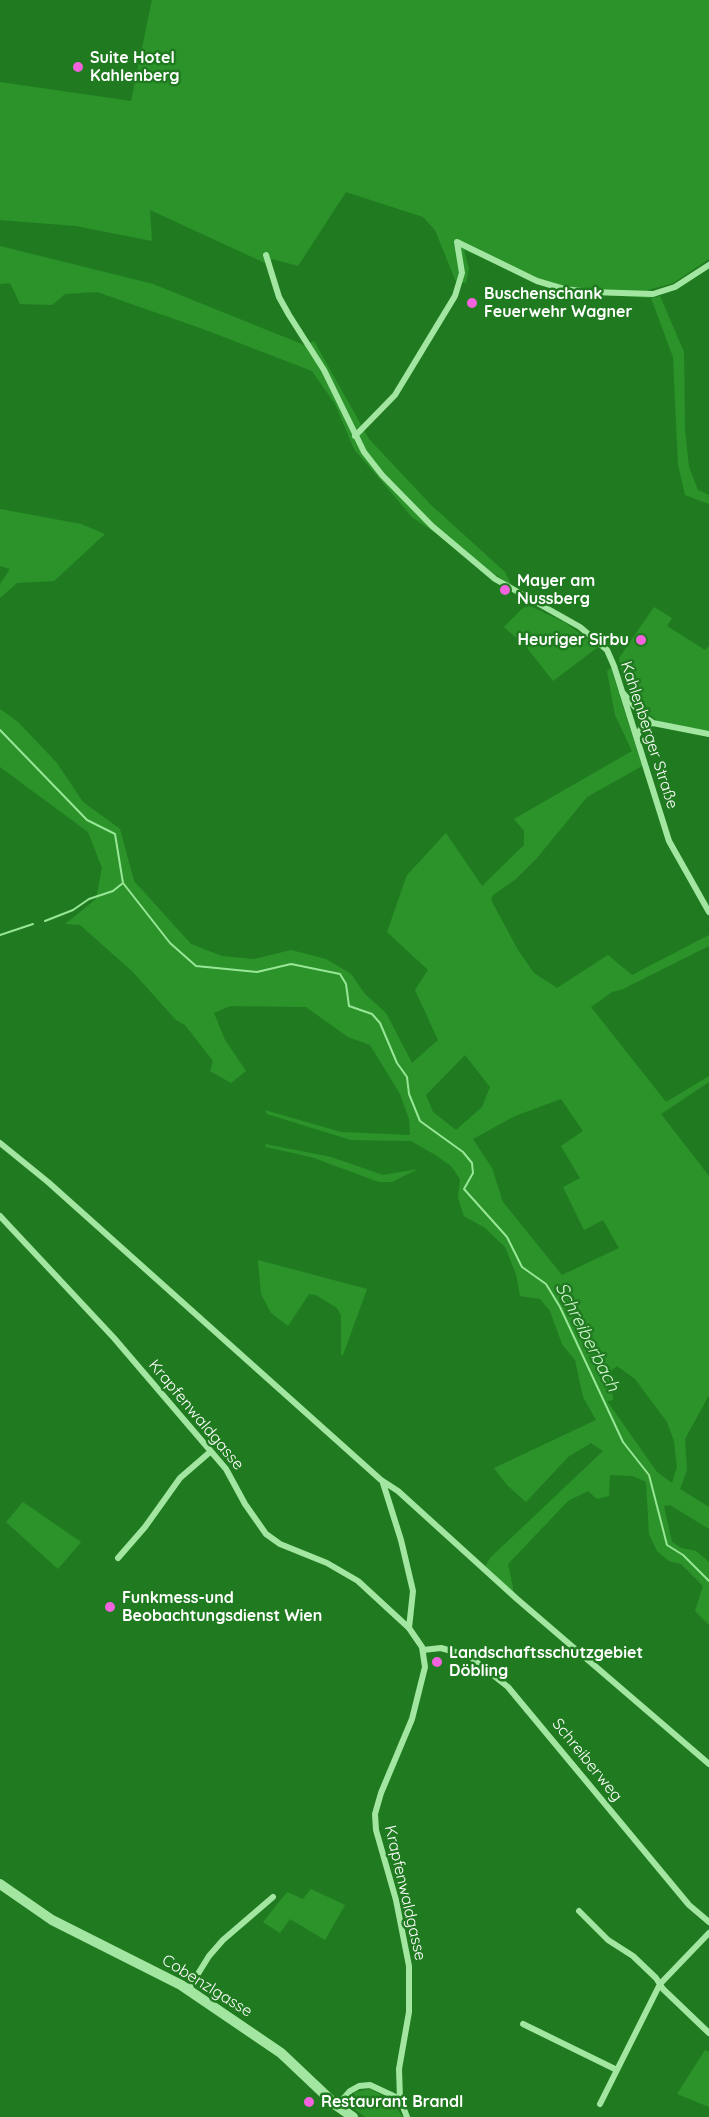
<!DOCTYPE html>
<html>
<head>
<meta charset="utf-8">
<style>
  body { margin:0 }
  canvas { display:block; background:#207b20 }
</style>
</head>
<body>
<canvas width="709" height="2117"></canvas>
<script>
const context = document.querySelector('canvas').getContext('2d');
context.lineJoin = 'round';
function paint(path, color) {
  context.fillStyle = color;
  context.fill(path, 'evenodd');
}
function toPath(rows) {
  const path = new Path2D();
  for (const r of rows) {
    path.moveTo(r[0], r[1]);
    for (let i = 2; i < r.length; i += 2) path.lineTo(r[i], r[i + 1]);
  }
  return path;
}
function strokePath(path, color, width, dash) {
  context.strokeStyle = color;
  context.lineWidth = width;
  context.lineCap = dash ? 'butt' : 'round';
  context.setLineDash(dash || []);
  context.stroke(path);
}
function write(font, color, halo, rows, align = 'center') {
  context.font = font + ' Quicksand,sans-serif';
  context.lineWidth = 5;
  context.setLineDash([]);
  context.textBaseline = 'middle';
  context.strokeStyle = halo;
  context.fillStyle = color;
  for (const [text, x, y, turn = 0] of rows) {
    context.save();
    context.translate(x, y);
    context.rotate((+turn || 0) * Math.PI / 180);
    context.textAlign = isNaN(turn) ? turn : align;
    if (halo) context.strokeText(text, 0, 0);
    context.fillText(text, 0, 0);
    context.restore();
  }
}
const green = toPath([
  [152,0,709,0,709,259,673,283,648,290,651,298,660,296,684,352,685,431,689,467,698,490,709,495,709,504,685,495,678,464,673,357,651,298,574,293,547,287,464,250,469,269,466,283,456,282,435,230,423,217,346,192,298,266,272,259,265,263,150,210,152,241,76,226,0,220,0,82,131,101],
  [0,246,153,284,304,345,314,341,369,439,430,504,505,572,512,586,412,517,354,449,335,404,312,371,203,329,97,292,65,294,52,305,20,304,10,283,0,284],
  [0,509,81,524,105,534,54,581,17,583,0,598,0,584,10,569,0,566],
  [530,606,564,622,598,647,553,681,527,648,504,627,523,608],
  [654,607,672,618,667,626,705,650,709,646,709,732,673,726,656,720,633,699,622,677,619,658],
  [611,668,642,766,587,797,537,858,516,879,493,895,491,900,518,950,534,973,557,988,608,955,632,975,709,935,709,946,623,989,612,992,591,1007,666,1102,709,1076,709,1082,661,1114,709,1176,709,1395,685,1439,687,1470,680,1489,709,1507,709,1529,670,1505,664,1506,672,1542,681,1548,696,1551,709,1562,709,1625,695,1611,703,1586,681,1564,669,1561,657,1551,649,1534,646,1482,633,1476,610,1475,609,1496,597,1499,588,1491,568,1501,508,1564,514,1593,485,1566,491,1557,603,1451,591,1443,568,1457,526,1502,507,1485,494,1468,596,1420,583,1397,575,1360,562,1344,550,1311,540,1299,520,1296,516,1274,505,1247,485,1228,464,1216,458,1198,460,1179,451,1166,437,1156,411,1141,351,1140,267,1114,265,1110,341,1132,410,1135,409,1119,400,1094,370,1045,348,1037,306,1007,230,1006,214,1013,225,1040,246,1071,231,1083,210,1071,213,1061,185,1025,176,1020,133,972,80,925,65,924,96,899,102,868,88,832,0,767,0,709,18,722,57,763,83,802,120,829,134,881,191,944,222,956,254,959,291,950,326,959,351,974,365,994,386,1013,412,1063,438,1040,415,990,428,970,387,932,407,875,446,833,482,886,524,845,524,831,514,819,632,751,615,715,607,671],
  [465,1055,490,1087,482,1107,456,1130,433,1112,426,1095],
  [561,1099,583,1131,561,1146,580,1178,563,1187,584,1230,603,1220,619,1248,562,1275,503,1202,492,1168,473,1139,515,1116],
  [617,1366,635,1379,667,1422,674,1441,677,1467,672,1483,657,1472,607,1401,613,1400,611,1371],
  [265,1144,331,1157,383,1175,418,1169,392,1182,379,1182,311,1157,266,1147],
  [258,1260,367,1289,343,1355,341,1355,341,1315,337,1308,316,1295,309,1294,288,1326,271,1313,261,1294],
  [23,1502,81,1542,58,1569,6,1522],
  [311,1889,345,1905,325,1940,290,1919,280,1933,263,1922,287,1892,303,1899],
  [705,2050,709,2052,709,2107,677,2094],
  [370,2089,390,2100,403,2117,365,2117,348,2104,355,2092]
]);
const stream = toPath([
  [0,730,87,820,115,834,123,883,170,943,196,966,257,972,291,964,340,974,346,984,349,1006,372,1014,380,1023,397,1063,407,1077,409,1094,420,1121,463,1152,472,1163,473,1173,464,1189,507,1237,522,1267,546,1284,560,1307,623,1442,649,1475,667,1545,683,1555,709,1581],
  [45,921,73,910,89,899,113,891,123,883],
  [0,935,33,924]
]);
const minor = toPath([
  [266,255,279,297,289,315,324,370,364,452,382,475,432,526,495,579,580,627,607,650,614,666,669,841,709,912],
  [355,436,395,395,455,296,462,273,457,242,537,281,564,289,591,292,653,294,675,287,709,265],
  [622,692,642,715,653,723,709,734],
  [637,736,642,727,653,723],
  [0,1143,48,1182,381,1480,398,1491,517,1599,709,1764],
  [0,1216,114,1338,226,1469,245,1504,266,1534,280,1544,327,1563,358,1581,409,1628,422,1647,425,1667,412,1719,381,1793,375,1814,376,1830,396,1900,409,1966,409,2012,399,2069,400,2099,407,2117],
  [383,1483,401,1540,413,1591,409,1628],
  [118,1558,145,1527,180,1478,210,1452],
  [423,1650,441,1648,469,1656,508,1687,689,1905,709,1922],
  [579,1911,608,1940,633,1956,656,1978,663,1989,709,2033],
  [188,1990,209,1956,223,1940,273,1897],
  [523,2024,617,2070],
  [600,2104,660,1984,709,1933],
  [337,2106,350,2091,359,2086,370,2085,400,2099]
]);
const tertiary = toPath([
  [0,1884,52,1920,181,1985,281,2053,337,2106,353,2117]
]);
const markers = [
  [78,67,6,"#f363de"],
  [472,303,6,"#f363de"],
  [505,590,6,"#f363de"],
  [641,640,6,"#f363de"],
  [110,1607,6,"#f363de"],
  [437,1662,6,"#f363de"],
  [309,2102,6,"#f363de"]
];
const poiNames = [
  ["Suite Hotel",90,58],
  ["Kahlenberg",90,76],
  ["Buschenschank",484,294],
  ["Feuerwehr Wagner",484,312],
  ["Mayer am",517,581],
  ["Nussberg",517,599],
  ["Heuriger Sirbu",629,640,"right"],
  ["Funkmess-und",122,1598],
  ["Beobachtungsdienst Wien",122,1616],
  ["Landschaftsschutzgebiet",449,1653],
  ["Döbling",449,1671],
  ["Restaurant Brandl",321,2102]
];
const streetNames = [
  ["Kahlenberger Straße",649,735,72],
  ["Krapfenwaldgasse",196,1415,50],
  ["Schreiberweg",587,1760,51],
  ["Krapfenwaldgasse",405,1893,77],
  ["Cobenzlgasse",207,1986,32]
];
const waterNames = [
  ["Schreiberbach",587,1337,63]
];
paint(green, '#2b932a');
strokePath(stream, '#98e796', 2);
strokePath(minor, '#a3e6a2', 6);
strokePath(tertiary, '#a3e6a2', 10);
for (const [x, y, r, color] of markers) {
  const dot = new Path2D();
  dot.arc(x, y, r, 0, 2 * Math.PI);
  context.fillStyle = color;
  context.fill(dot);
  strokePath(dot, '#207b20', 2);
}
write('bold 16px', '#fff', '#207b20', poiNames, 'left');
write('16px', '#fff', '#207b20', streetNames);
write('italic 18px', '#d3f6d2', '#207b20', waterNames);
</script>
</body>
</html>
